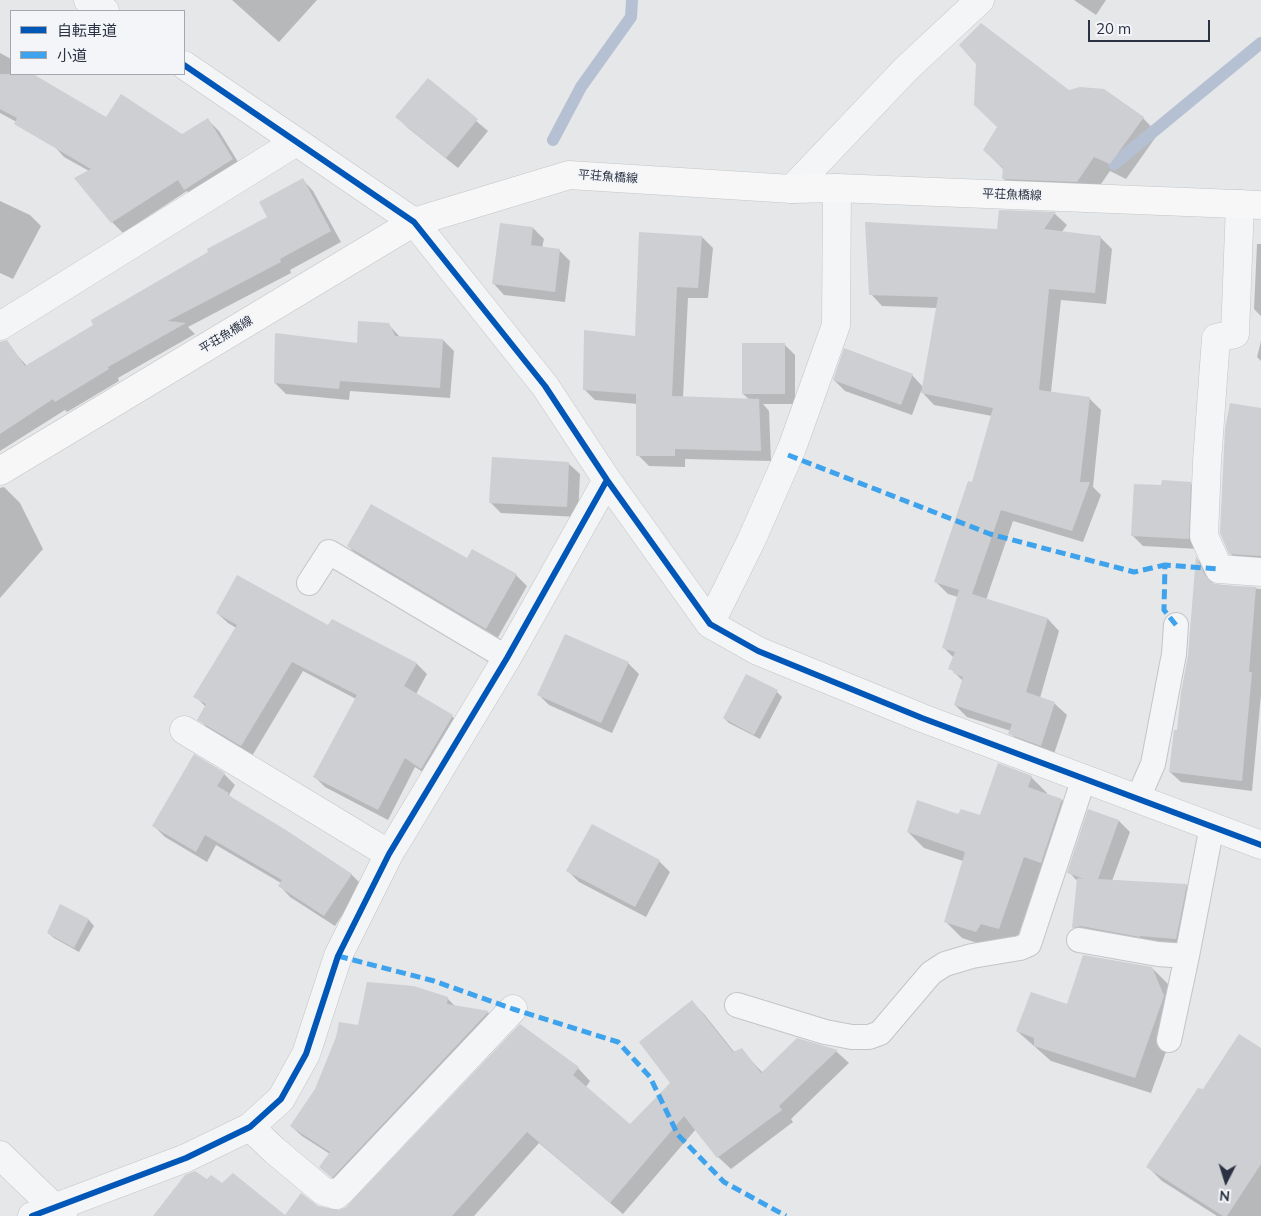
<!DOCTYPE html>
<html>
<head>
<meta charset="utf-8">
<style>
  body { margin:0 }
  #map { position:relative; width:1261px; height:1216px; overflow:hidden; background:#e5e7e9; font-family:Mulish,"Noto Sans JP",sans-serif }
  canvas { display:block }
  .legend { position:absolute; left:10px; top:10px; width:175px; height:65px; box-sizing:border-box; background:#f3f5f8; border:1px solid #a3a7b0; margin:0; padding:6px 9px; list-style:none; font-size:15px; color:#2b3243 }
  .legend li { display:flex; align-items:center; gap:10px; height:25px }
  .legend b { width:25px; border:1px solid #a3a7b0 }
  .north { position:absolute; left:1201px; top:1156px; width:50px; height:50px; -webkit-text-stroke:4px #f3f5f8; paint-order:stroke; rotate:185deg; font-size:14px; font-weight:700; line-height:20px; text-align:center; color:#2b3243 }
  .north::after { content:''; display:block; margin:auto; width:18px; height:22px; background:#2b3243; clip-path:polygon(50% 0,100% 100%,50% 72%,0 100%) }
  .scale { position:absolute; left:1088px; top:20px; width:122px; height:22px; box-sizing:border-box; border:2px solid #2b3243; border-top:0; padding-left:6px; font-size:15px; line-height:18px; white-space:nowrap; color:#2b3243; -webkit-text-stroke:4px #f3f5f8; paint-order:stroke }
</style>
</head>
<body>
<div id="map">
<canvas width="1261" height="1216"></canvas>
<ul class="legend">
<li><b style="height:6px;background:#0057b8"></b>自転車道</li>
<li><b style="height:6px;background:#3ea3ec"></b>小道</li>
</ul>
<div class="north">N</div>
<div class="scale">20 m</div>
</div>
<script>
const context = document.querySelector('canvas').getContext('2d');
context.lineJoin = 'round';
function paint(path, color) {
  context.fillStyle = color;
  context.fill(path, 'evenodd');
}
function toPath(rows) {
  const path = new Path2D();
  for (const r of rows) {
    path.moveTo(r[0], r[1]);
    for (let i = 2; i < r.length; i += 2) path.lineTo(r[i], r[i + 1]);
  }
  return path;
}
function strokePath(path, color, width, dash) {
  context.strokeStyle = color;
  context.lineWidth = width;
  context.lineCap = dash ? 'butt' : 'round';
  context.setLineDash(dash || []);
  context.stroke(path);
}
function write(font, color, halo, rows, align = 'center') {
  context.font = font + ' Mulish,"Noto Sans JP",sans-serif';
  context.lineWidth = 4;
  context.setLineDash([]);
  context.textBaseline = 'middle';
  context.strokeStyle = halo;
  context.fillStyle = color;
  for (const [text, x, y, turn = 0] of rows) {
    context.save();
    context.translate(x, y);
    context.rotate((+turn || 0) * Math.PI / 180);
    context.textAlign = isNaN(turn) ? turn : align;
    if (halo) context.strokeText(text, 0, 0);
    context.fillText(text, 0, 0);
    context.restore();
  }
}
const shadow = toPath([
  [232,0,317,0,279,42],
  [1074,0,1106,0,1096,15],
  [0,53,11,59,11,74,32,74,35,77,50,140,0,113],
  [428,80,488,131,458,168,408,128,397,117],
  [1069,92,1143,118,1158,134,1126,179,1110,171,1092,197,1019,194,1004,179,1004,170,984,150],
  [106,118,182,135,208,120,219,131,243,170,196,200,187,191,123,233,112,222,89,171,64,157,54,146],
  [303,180,313,191,341,242,290,270,291,273,188,327,195,334,118,378,119,381,67,412,65,410,0,451,0,366,17,355,27,366,269,218],
  [0,201,30,215,41,226,13,279,0,273],
  [1000,211,1055,214,1067,225,1061,233,1100,237,1112,249,1106,304,1061,300,1051,392,1089,398,1101,410,1093,487,1101,495,1083,542,1013,521,986,600,1048,619,1059,631,1040,698,1055,704,1067,715,1053,757,1022,745,1010,733,1011,731,967,717,955,705,963,681,950,668,954,658,943,647,958,597,948,594,936,582,973,484,992,416,934,405,921,391,912,415,845,391,834,380,912,375,923,387,937,308,882,306,871,294,998,230],
  [533,228,544,239,542,248,559,250,570,261,565,302,504,295,494,284],
  [702,237,713,248,708,298,688,298,683,398,750,400,743,394,784,344,795,355,795,404,763,404,769,411,771,461,685,459,685,467,649,466,638,455,638,404,595,400,584,389,636,337],
  [1257,244,1261,244,1261,316,1254,309],
  [388,324,400,337,443,340,454,351,450,398,350,391,349,400,286,394,275,383,358,344],
  [1261,341,1261,361,1257,357],
  [1261,410,1261,565,1241,564,1230,553],
  [569,464,580,474,578,517,501,513,490,502],
  [1190,483,1201,494,1199,549,1143,546,1132,535,1162,486],
  [4,487,20,503,43,549,0,598,0,488],
  [348,546,467,560,516,575,527,586,497,639,359,557],
  [1197,559,1206,568,1213,584,1261,589,1261,695,1252,791,1181,782,1170,772,1178,732,1189,655],
  [217,613,329,627,332,621,417,664,427,674,416,694,452,716,462,727,432,778,415,767,388,820,325,787,315,777,356,699,303,671,252,756,209,730,199,719,206,707,195,696,236,628,228,623],
  [628,663,639,674,612,733,549,705,538,694],
  [747,676,777,692,782,697,760,739,729,723,724,718],
  [195,756,224,774,235,785,229,795,235,801,351,874,362,885,335,926,290,897,280,886,281,883,216,845,207,862,165,837,154,826],
  [1031,777,1047,793,1046,795,1062,800,1078,816,1057,878,1040,872,1015,945,997,939,992,948,962,938,946,922,963,861,924,848,908,832,959,815,981,816],
  [1089,810,1119,821,1130,832,1112,881,1186,885,1197,896,1187,949,1084,939,1074,928,1078,882,1069,872],
  [659,861,670,872,646,917,579,882,568,871],
  [61,906,89,920,94,926,79,952,54,938,48,933],
  [1152,968,1168,984,1180,1013,1151,1093,1051,1061,1017,1031,1068,1005],
  [447,998,456,1007,489,1013,499,1023,343,1187,320,1167,330,1154,302,1136,291,1126,359,1027],
  [692,1002,704,1014,735,1053,741,1050,763,1073,797,1039,837,1052,849,1063,791,1119,793,1122,731,1169,718,1157,696,1129,623,1214,539,1143,474,1216,360,1216,578,1068,590,1081,586,1087,630,1125,672,1083],
  [1261,1057,1261,1216,1217,1216,1162,1181,1148,1167]
]);
const stream = toPath([
  [553,140,581,87,631,17,632,0],
  [1114,164,1261,43]
]);
const building = toPath([
  [981,23,1069,90,1080,87,1104,89,1144,117,1110,164,1094,157,1077,182,1002,179,1003,168,983,150,997,127,974,105,976,64,959,45],
  [0,74,33,74,106,117,121,94,182,134,208,118,233,159,184,190,178,180,111,223,74,178,91,169,14,124,17,118,0,109],
  [428,78,478,119,446,158,395,117],
  [303,178,331,231,280,259,281,262,168,321,186,323,108,367,109,369,55,402,53,399,0,434,0,342,7,340,25,366,93,325,91,320,208,252,207,249,267,217,259,202],
  [999,210,1056,212,1044,229,1101,236,1095,293,1049,289,1039,390,1090,397,1080,482,1090,482,1072,531,1001,510,972,594,1048,618,1026,692,1055,702,1041,746,1008,734,1012,724,954,705,963,677,953,673,954,671,948,669,955,652,942,648,959,590,934,582,968,481,972,482,993,408,921,393,938,297,869,295,865,222,997,229],
  [500,223,533,227,531,245,560,249,555,292,492,284],
  [639,232,702,236,698,288,677,287,672,396,759,399,761,451,675,449,675,456,636,456,636,394,583,390,584,330,635,336],
  [358,321,389,323,395,336,443,339,440,388,340,381,339,389,274,383,275,333,357,343],
  [742,343,785,343,785,394,742,394],
  [844,348,913,374,901,405,833,380],
  [1230,403,1261,408,1261,556,1229,554,1220,533,1225,428],
  [492,457,569,462,567,507,489,503],
  [1162,480,1191,482,1189,539,1131,536,1134,484,1161,485],
  [371,504,467,558,472,549,517,574,486,629,347,546],
  [1196,556,1205,575,1211,582,1218,585,1256,587,1249,672,1252,672,1242,781,1169,772,1174,730,1177,730,1181,693,1188,655],
  [237,575,328,625,332,619,417,663,404,686,453,715,421,769,405,758,378,810,313,777,357,695,292,662,241,746,197,720,206,704,193,697,237,625,216,613],
  [565,634,629,662,601,723,537,695],
  [746,674,778,690,754,735,723,718],
  [194,754,225,773,217,786,229,793,228,795,286,830,352,874,324,916,278,886,282,880,205,835,196,852,152,826],
  [998,763,1032,776,1028,787,1062,799,1041,863,1024,857,999,929,981,924,976,932,944,922,965,852,907,832,917,800,958,814,961,809,980,815],
  [1088,809,1119,820,1098,879,1187,884,1176,939,1140,936,1140,937,1081,926,1072,928,1077,878,1084,879,1067,873],
  [592,824,660,860,635,907,566,871],
  [60,904,89,919,74,948,47,933],
  [1083,955,1152,967,1164,996,1135,1078,1034,1046,1034,1038,1016,1031,1031,992,1067,1004],
  [367,982,414,986,448,997,447,1004,489,1011,332,1178,319,1167,330,1152,290,1126,315,1089,336,1037,339,1022,358,1025],
  [692,1000,733,1052,742,1048,761,1073,797,1038,838,1050,779,1106,782,1110,717,1158,684,1116,610,1203,527,1132,452,1216,153,1216,185,1175,195,1171,207,1179,211,1175,222,1183,233,1173,285,1215,301,1193,318,1206,339,1210,346,1207,520,1024,579,1067,573,1075,630,1124,670,1083,639,1042],
  [1239,1034,1261,1048,1261,1164,1227,1216,1223,1216,1146,1167,1198,1088,1203,1089]
]);
const service = toPath([
  [309,583,329,552,507,658],
  [1138,798,1153,764,1174,654,1176,625],
  [1079,940,1158,954,1187,956],
  [737,1005,825,1032,852,1037,869,1037,880,1033,931,973,945,964,972,956,1020,948,1029,944,1084,778],
  [1169,1040,1187,956,1212,826]
]);
const minor = toPath([
  [88,0,105,11],
  [184,65,414,222,545,386,607,480,710,624,758,651,922,718,1261,845],
  [792,189,906,69,980,0],
  [1240,204,1235,334,1216,338,1207,461,1204,536,1219,569,1261,572],
  [0,326,296,142],
  [710,624,751,541,792,448,836,325,837,188],
  [184,730,389,854],
  [250,1127,274,1150,323,1191,336,1195,343,1189,513,1009],
  [32,1216,186,1158,250,1127,281,1099,306,1054,338,956,389,854,507,658,607,480]
]);
const tertiary = toPath([
  [0,1155,63,1216]
]);
const secondary = toPath([
  [0,471,414,222,569,175,792,189,837,188,1261,205]
]);
const quiet = toPath([
  [788,455,990,534,1134,572,1165,565],
  [1176,625,1164,610,1165,565,1219,569],
  [338,956,434,981,513,1009,618,1042,650,1077,678,1135,724,1182,786,1216]
]);
const cycleway = toPath([
  [184,65,414,222,545,386,607,480,710,624,758,651,922,718,1261,845],
  [32,1216,186,1158,250,1127,281,1099,306,1054,338,956,389,854,507,658,607,480]
]);
const streetNames = [
  ["平荘魚橋線",608,177,4],
  ["平荘魚橋線",1012,195,2],
  ["平荘魚橋線",226,335,-31]
];
paint(shadow, '#0003');
strokePath(stream, '#b5c1d3', 12);
paint(building, '#cdcfd2');
strokePath(service, '#c3c5c7', 26);
strokePath(minor, '#c3c5c7', 29);
strokePath(tertiary, '#c3c5c7', 29);
strokePath(secondary, '#c3c5c7', 29);
strokePath(service, '#f4f5f6', 24);
strokePath(minor, '#f4f5f6', 28);
strokePath(tertiary, '#f4f5f6', 28);
strokePath(secondary, '#f7f7f8', 28);
strokePath(quiet, '#3ea3ec', 5, [10, 5]);
strokePath(cycleway, '#0057b8', 6);
write('12px', '#2b3243', '#f3f5f8', streetNames);
</script>
</body>
</html>
